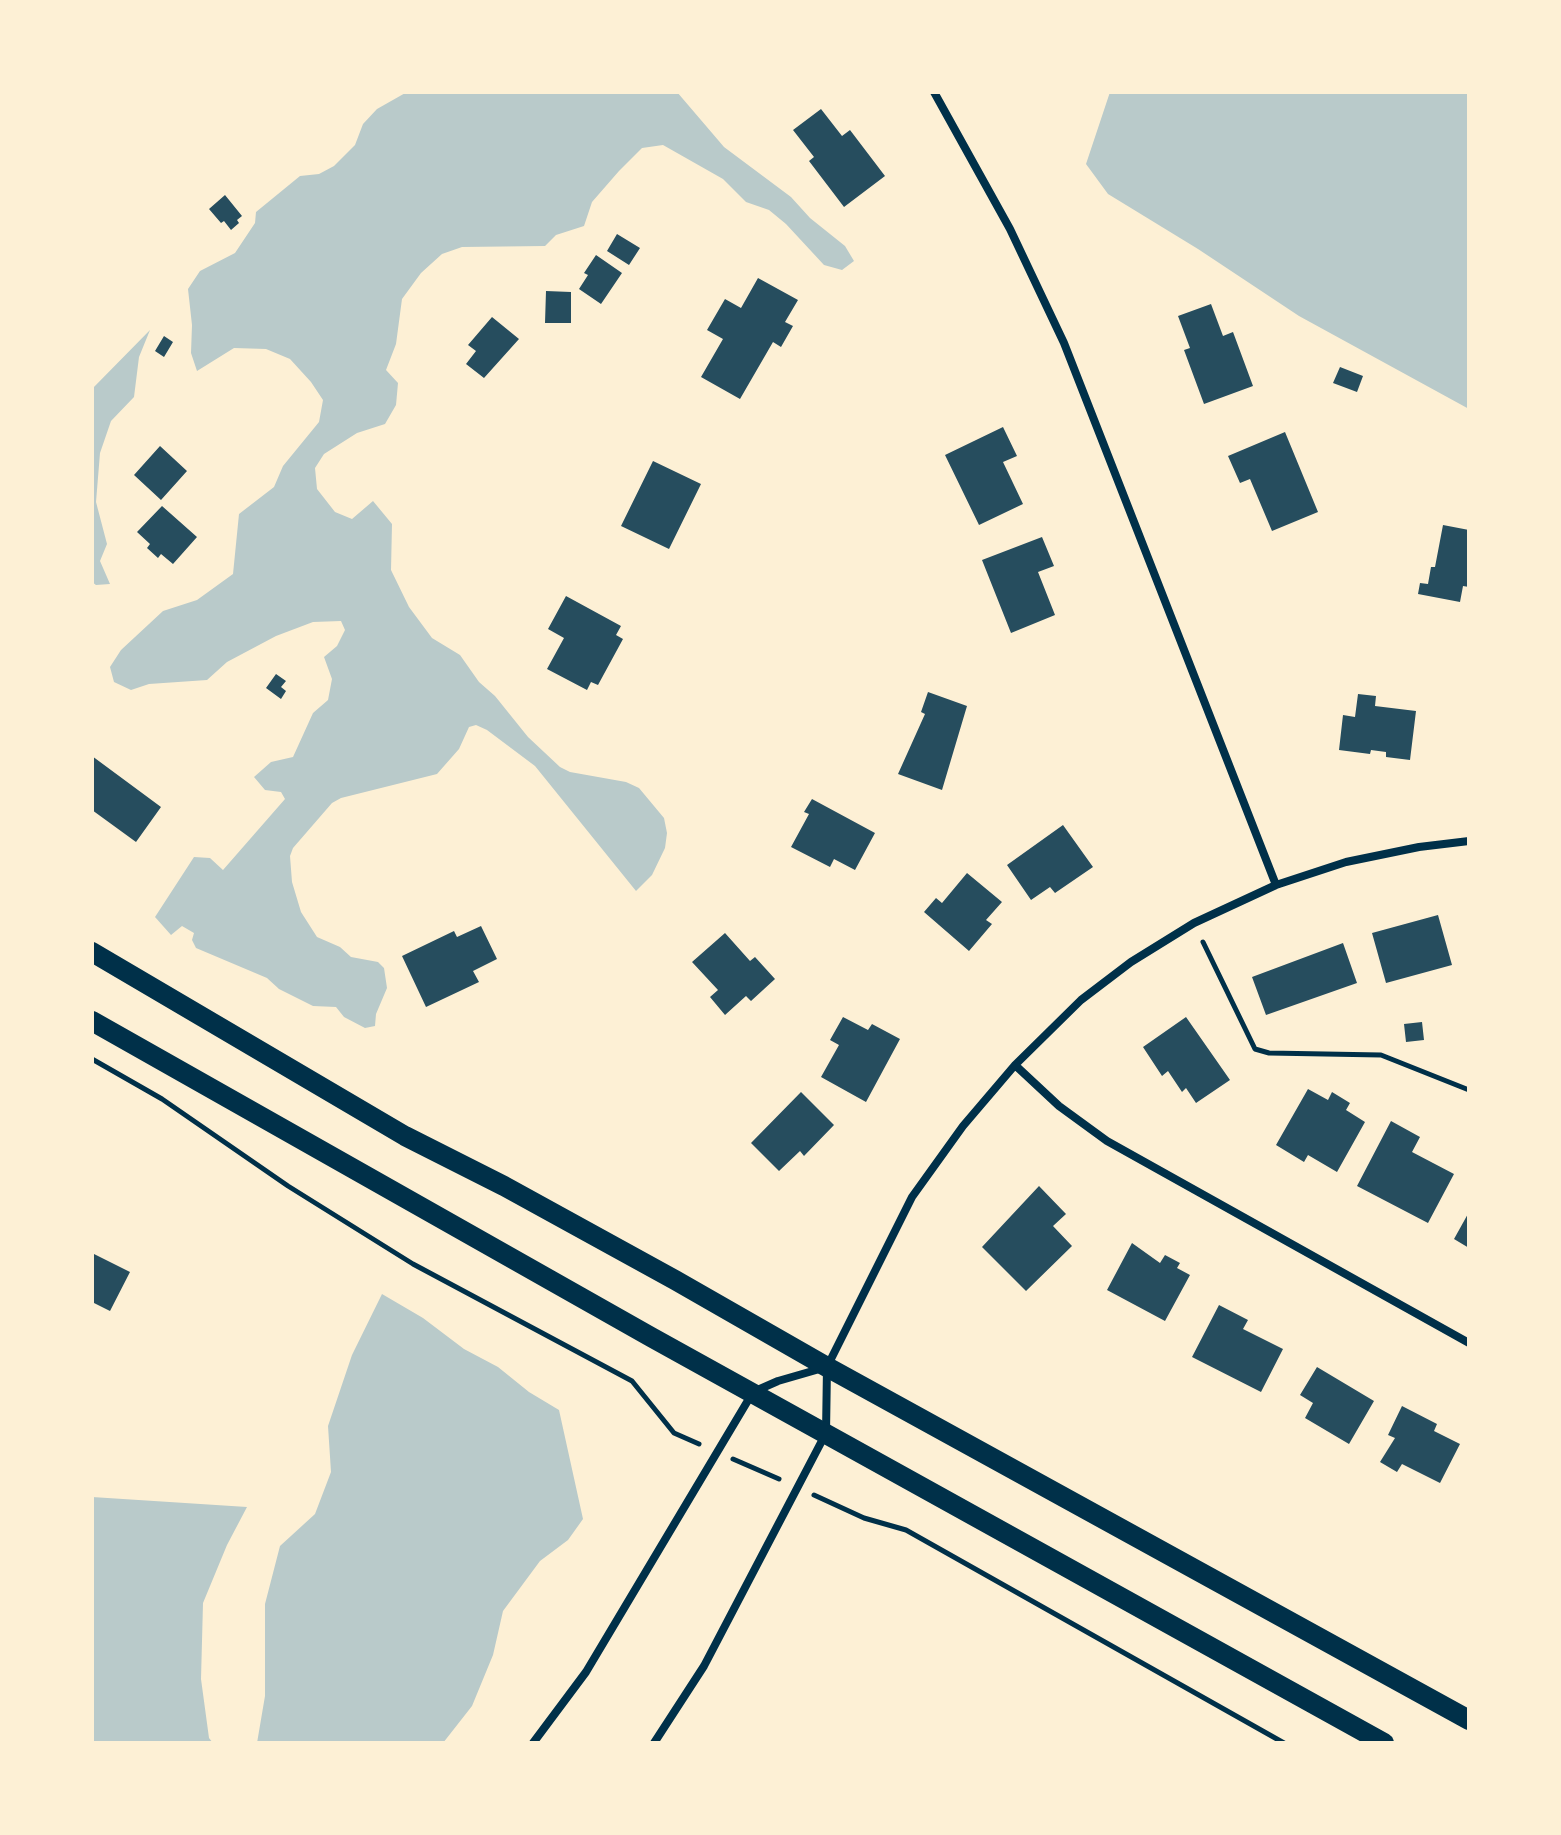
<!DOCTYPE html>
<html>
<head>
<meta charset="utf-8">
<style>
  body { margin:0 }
  #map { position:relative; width:1561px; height:1835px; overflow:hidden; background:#fdf0d5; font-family:"DM Sans",sans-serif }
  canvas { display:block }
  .frame { position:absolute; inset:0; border:94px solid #fdf0d5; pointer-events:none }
</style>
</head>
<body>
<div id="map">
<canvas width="1561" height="1835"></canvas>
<div class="frame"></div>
</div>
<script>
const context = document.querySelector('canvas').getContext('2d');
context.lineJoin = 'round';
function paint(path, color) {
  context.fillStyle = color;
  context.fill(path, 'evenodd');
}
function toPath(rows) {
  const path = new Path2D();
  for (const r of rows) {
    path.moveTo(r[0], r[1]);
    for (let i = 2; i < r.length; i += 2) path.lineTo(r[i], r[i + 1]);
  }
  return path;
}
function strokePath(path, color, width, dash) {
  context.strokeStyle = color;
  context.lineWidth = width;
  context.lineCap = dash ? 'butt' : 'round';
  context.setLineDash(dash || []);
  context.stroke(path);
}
const green = toPath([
  [407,92,677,92,724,147,791,197,810,218,845,246,854,261,842,270,824,265,786,224,769,210,746,202,723,179,663,145,642,148,619,171,592,202,584,226,556,235,545,246,462,247,442,254,421,273,402,299,396,344,386,370,398,383,396,405,385,424,357,433,324,454,315,468,317,489,335,512,352,519,373,501,392,524,391,570,409,607,432,638,460,655,479,682,495,696,528,737,560,767,570,772,626,782,639,788,664,818,667,833,665,848,652,875,636,891,535,766,487,730,476,725,469,727,459,749,437,774,341,798,332,803,293,848,290,856,292,882,301,912,317,937,340,947,351,957,378,962,384,968,387,988,376,1014,375,1026,365,1028,344,1017,336,1007,313,1006,279,989,267,978,196,948,192,940,194,933,182,926,171,935,155,917,194,857,210,858,223,870,285,799,281,792,265,790,254,777,271,762,293,757,313,713,328,700,332,679,324,657,337,646,345,630,341,621,313,622,276,636,227,662,207,680,149,684,131,690,114,682,110,667,121,650,163,611,197,600,233,574,239,514,274,487,283,466,319,422,323,400,311,382,290,359,266,349,234,348,197,371,191,353,192,325,188,289,200,271,235,253,255,223,256,212,300,176,319,174,334,166,355,145,363,124,377,109],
  [1110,92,1469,92,1469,409,1299,316,1198,249,1108,194,1086,164],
  [150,330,139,357,134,397,111,421,100,453,96,502,107,544,100,561,110,584,96,585,92,582,92,389],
  [382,1294,423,1318,464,1349,498,1367,529,1392,559,1410,583,1519,568,1540,540,1561,503,1611,493,1655,472,1706,443,1743,257,1743,265,1696,265,1604,280,1546,315,1514,331,1472,328,1426,352,1355],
  [92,1497,247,1507,227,1545,203,1603,201,1679,209,1738,213,1743,92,1743]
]);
const building = toPath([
  [821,109,842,136,850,130,885,176,844,207,809,161,814,157,793,130],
  [225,195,242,216,237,220,239,223,231,230,224,221,221,223,209,209],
  [617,234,640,248,629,265,607,251],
  [596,255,622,273,601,304,579,289,588,275,584,273],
  [758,278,798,300,785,322,793,326,781,347,773,342,740,399,701,377,723,339,707,330,725,299,741,308],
  [546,291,571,292,571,323,545,323],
  [1211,304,1223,336,1233,332,1253,386,1204,404,1184,350,1190,348,1178,316],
  [492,317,519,339,484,378,466,364,476,351,468,345],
  [164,336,173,342,164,357,155,351],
  [1340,367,1363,376,1357,392,1333,383],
  [1003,427,1017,456,1003,462,1023,504,979,525,945,455],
  [1285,432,1318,512,1272,531,1250,479,1240,483,1228,456],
  [160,446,187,471,161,500,134,475],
  [653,461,701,484,669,549,621,526],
  [162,506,197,537,173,564,161,554,158,558,147,548,150,544,137,532],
  [1443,525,1469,530,1469,587,1463,586,1460,602,1418,594,1420,583,1428,584,1431,567,1435,567],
  [1042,537,1054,566,1038,572,1055,615,1011,633,982,560],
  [566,596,621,626,616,635,623,639,598,685,591,682,587,690,547,669,564,638,548,629],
  [276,674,286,681,281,687,286,691,281,699,266,688],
  [928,692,967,706,942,790,898,774,925,714,921,712],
  [1358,694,1376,696,1375,706,1416,711,1410,760,1386,757,1386,752,1371,750,1370,754,1339,750,1343,715,1355,717],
  [92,756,161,807,136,842,92,810],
  [812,799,875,833,855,870,834,859,830,867,791,847,809,814,804,812],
  [1063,825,1093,867,1055,893,1050,887,1031,900,1007,865],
  [967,873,1002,902,986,920,992,924,969,951,924,912,936,898,942,903],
  [1438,915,1452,965,1386,983,1372,933],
  [481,926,497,959,473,971,479,982,426,1007,402,956,454,931,457,937],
  [725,933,750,961,755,957,775,979,751,1001,746,996,725,1015,710,997,718,990,692,962],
  [1343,943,1357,983,1266,1015,1252,977],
  [843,1017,868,1030,872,1024,900,1039,866,1102,821,1077,839,1045,830,1040],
  [1186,1017,1230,1080,1196,1103,1186,1088,1182,1092,1168,1071,1162,1076,1143,1047],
  [1422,1022,1424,1040,1406,1042,1404,1024],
  [1308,1089,1328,1100,1332,1092,1350,1103,1346,1110,1365,1122,1337,1172,1308,1155,1304,1162,1276,1145],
  [801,1092,834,1125,804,1156,800,1151,779,1171,751,1143],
  [1391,1121,1420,1137,1412,1152,1454,1174,1428,1223,1357,1186],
  [1039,1186,1066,1214,1053,1226,1072,1246,1026,1291,982,1247],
  [1469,1212,1469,1248,1454,1239],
  [1132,1243,1160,1263,1165,1255,1180,1263,1177,1268,1190,1275,1165,1321,1107,1290],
  [92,1253,130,1272,110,1311,92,1302],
  [1219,1305,1248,1320,1243,1329,1283,1349,1261,1392,1192,1357],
  [1317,1367,1374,1401,1349,1444,1305,1418,1313,1403,1300,1395],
  [1402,1406,1437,1424,1434,1431,1460,1444,1440,1483,1402,1464,1397,1472,1380,1462,1395,1438,1388,1435]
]);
const path = toPath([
  [1203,942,1255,1049,1269,1053,1381,1055,1469,1090],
  [92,1059,162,1099,288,1186,413,1264,632,1381,674,1433,699,1444],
  [733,1459,779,1479],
  [814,1495,864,1518,906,1530,1284,1743]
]);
const minor = toPath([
  [934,92,1010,229,1064,343,1276,885],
  [1015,1065,1059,1106,1107,1141,1469,1343],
  [533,1743,586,1672,753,1392,778,1381,823,1368],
  [654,1743,704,1666,826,1433,827,1367,912,1197,963,1126,1015,1065,1081,1000,1131,962,1194,923,1276,885,1346,862,1419,847,1469,841]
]);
const primary = toPath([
  [92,952,405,1136,504,1186,675,1280,827,1367,1469,1720],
  [92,1021,651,1337,1384,1743]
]);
paint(green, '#b9caca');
paint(building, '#264d5e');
strokePath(path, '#003049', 5);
strokePath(minor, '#003049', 8);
strokePath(primary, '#003049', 20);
</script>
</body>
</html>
